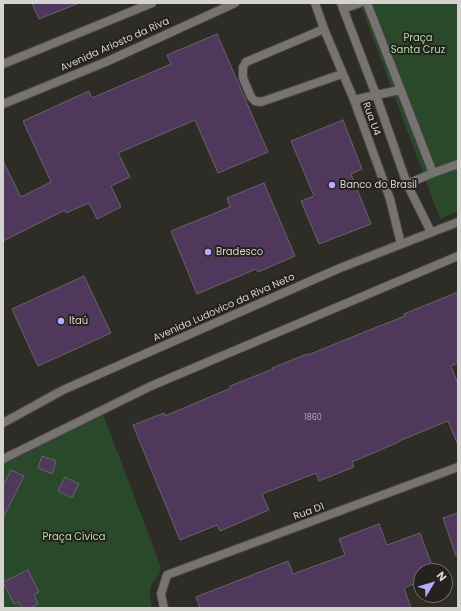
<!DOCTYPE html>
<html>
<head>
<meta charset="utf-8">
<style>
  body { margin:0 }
  #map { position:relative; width:461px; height:611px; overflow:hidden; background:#2e2c26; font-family:Poppins,sans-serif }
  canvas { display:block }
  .frame { position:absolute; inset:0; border:4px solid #d5d3cf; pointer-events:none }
  .north { position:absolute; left:413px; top:563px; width:40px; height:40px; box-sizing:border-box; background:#25221d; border:1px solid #6b6964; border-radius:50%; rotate:52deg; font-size:11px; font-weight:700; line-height:16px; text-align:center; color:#d5d3cf }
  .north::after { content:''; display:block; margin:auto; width:14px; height:18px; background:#b6acf8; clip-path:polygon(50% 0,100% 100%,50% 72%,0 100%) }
</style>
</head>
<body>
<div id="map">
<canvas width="461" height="611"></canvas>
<div class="frame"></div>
<div class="north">N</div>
</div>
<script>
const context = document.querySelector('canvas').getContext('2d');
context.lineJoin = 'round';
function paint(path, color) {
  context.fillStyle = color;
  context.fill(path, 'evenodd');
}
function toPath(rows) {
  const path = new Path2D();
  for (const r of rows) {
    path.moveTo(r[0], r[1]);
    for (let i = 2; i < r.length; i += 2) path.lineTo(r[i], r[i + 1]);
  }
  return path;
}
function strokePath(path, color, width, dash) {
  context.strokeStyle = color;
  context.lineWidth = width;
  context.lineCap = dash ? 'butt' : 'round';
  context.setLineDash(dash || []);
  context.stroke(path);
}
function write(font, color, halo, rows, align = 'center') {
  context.font = font + ' Poppins,sans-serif';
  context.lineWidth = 4;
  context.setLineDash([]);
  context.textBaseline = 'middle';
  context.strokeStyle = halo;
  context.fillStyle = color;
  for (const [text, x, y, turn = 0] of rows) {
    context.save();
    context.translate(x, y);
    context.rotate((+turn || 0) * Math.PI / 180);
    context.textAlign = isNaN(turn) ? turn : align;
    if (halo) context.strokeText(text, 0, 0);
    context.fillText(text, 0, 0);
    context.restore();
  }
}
const green = toPath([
  [360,3,458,3,458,211,440,219],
  [101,409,161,567,159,575,154,581,150,588,150,597,152,608,3,608,3,456]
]);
const building = toPath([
  [32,3,77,3,77,4,39,19,32,3],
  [217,34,268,152,218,173,195,120,118,153,130,177,111,186,121,207,97,219,89,203,66,213,65,210,3,241,3,161,21,197,51,182,23,121,89,91,92,98,171,64,167,55,217,34],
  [343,120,362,169,351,174,371,224,319,244,301,201,314,196,291,141,343,120],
  [264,183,295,256,258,272,256,269,197,294,171,231,230,207,227,198,264,183],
  [84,276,111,333,38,366,12,309,84,276],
  [458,292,458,363,451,366,458,384,458,445,448,421,399,441,399,442,352,462,354,467,319,481,316,473,262,494,269,510,220,531,217,525,180,540,133,425,164,413,165,416,231,388,230,386,273,369,272,368,307,354,308,355,367,331,405,316,404,314,458,292],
  [42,456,56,461,52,474,38,468,42,456],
  [11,470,24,476,3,518,3,486,11,470],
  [65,477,79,484,72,498,58,491,65,477],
  [458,513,458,555,456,556,443,518,458,513],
  [379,524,387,545,420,533,434,571,421,571,421,581,404,588,411,608,200,608,196,597,288,561,293,574,345,555,339,539,379,524],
  [28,570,39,592,34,595,38,604,30,608,22,608,19,602,14,604,3,582,28,570]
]);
const service = toPath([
  [367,3,433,173,407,184],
  [343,9,360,3],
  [324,29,246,62,243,67,243,78,251,97,255,101,261,102,342,74],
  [376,95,400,90],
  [433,173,458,164]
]);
const pedestrian = toPath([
  [3,64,152,3],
  [3,459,151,386,458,256]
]);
const minor = toPath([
  [315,3,324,29,354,100,390,199,401,244],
  [341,3,376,95,407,184,431,232],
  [354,100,376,95],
  [164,608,161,594,167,575,458,467]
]);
const tertiary = toPath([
  [3,104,108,61,235,3],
  [3,423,63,390,340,268,458,222]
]);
const markers = [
  [332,185,4,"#b6acf8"],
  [208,252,4,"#b6acf8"],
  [61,321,4,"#b6acf8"]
];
const numberNames = [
  ["1860",313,418]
];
const parkNames = [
  ["Praça",418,38],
  ["Santa Cruz",418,50],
  ["Praça Cívica",74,537]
];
const streetNames = [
  ["Avenida Ariosto da Riva",115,45,-24],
  ["Rua U4",371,119,70],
  ["Avenida Ludovico da Riva Neto",224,308,-24],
  ["Rua D1",309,512,-20]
];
const poiNames = [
  ["Banco do Brasil",340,185],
  ["Bradesco",216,252],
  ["Itaú",69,321]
];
paint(green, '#2a492a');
paint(building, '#4f385c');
strokePath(building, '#67646a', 1);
strokePath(service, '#494741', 10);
strokePath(pedestrian, '#494741', 10);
strokePath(minor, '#494741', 10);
strokePath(tertiary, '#494741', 10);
strokePath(service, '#777373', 8);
strokePath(pedestrian, '#777373', 8);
strokePath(minor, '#777373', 8);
strokePath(tertiary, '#777373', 8);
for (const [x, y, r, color] of markers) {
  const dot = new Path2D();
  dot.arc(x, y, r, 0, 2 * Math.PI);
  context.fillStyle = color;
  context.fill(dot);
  strokePath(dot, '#25221d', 1.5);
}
write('8px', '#b4acb2', null, numberNames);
write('10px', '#a7dfa6', '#25221d', parkNames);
write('10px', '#d5d3cf', '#25221d', streetNames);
write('10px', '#d5d3cf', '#25221d', poiNames, 'left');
</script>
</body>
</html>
